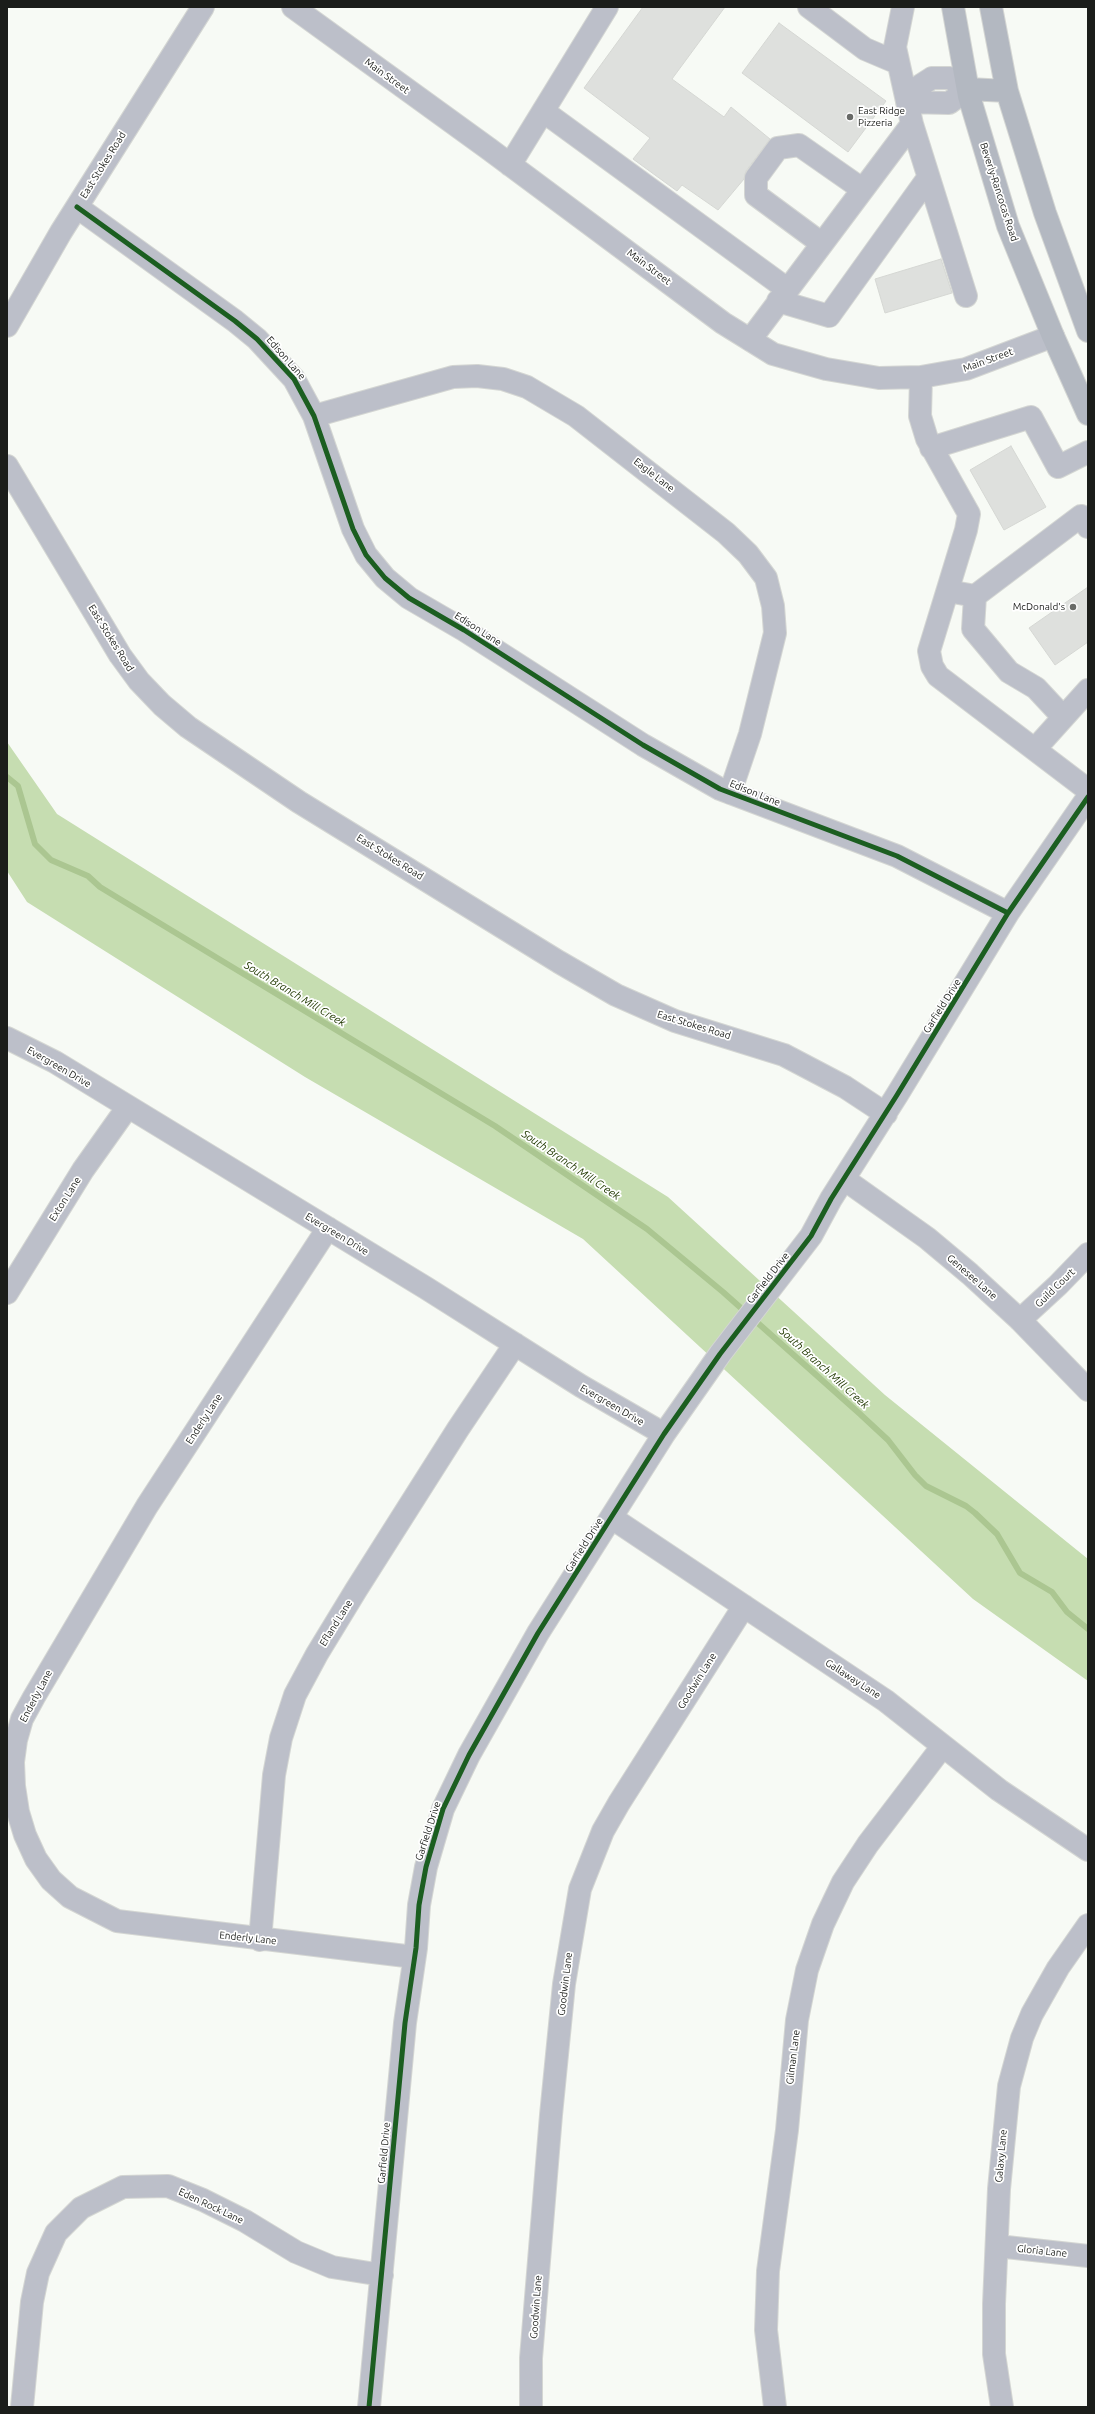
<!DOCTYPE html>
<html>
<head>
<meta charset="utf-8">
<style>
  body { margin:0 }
  #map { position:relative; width:1095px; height:2414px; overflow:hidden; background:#f7faf5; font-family:Ubuntu,sans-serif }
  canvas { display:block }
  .frame { position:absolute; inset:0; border:8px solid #1b1d1a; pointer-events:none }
</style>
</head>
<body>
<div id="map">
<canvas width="1095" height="2414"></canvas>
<div class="frame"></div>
</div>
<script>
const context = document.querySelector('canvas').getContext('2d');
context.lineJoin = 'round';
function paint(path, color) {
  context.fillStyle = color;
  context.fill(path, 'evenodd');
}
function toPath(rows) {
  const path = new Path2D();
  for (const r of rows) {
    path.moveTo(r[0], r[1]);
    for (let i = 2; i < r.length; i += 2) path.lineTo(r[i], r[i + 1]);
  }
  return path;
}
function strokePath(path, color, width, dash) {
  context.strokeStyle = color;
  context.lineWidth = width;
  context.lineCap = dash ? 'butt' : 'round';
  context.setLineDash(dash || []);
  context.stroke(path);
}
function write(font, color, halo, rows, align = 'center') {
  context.font = font + ' Ubuntu,sans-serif';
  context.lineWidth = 3.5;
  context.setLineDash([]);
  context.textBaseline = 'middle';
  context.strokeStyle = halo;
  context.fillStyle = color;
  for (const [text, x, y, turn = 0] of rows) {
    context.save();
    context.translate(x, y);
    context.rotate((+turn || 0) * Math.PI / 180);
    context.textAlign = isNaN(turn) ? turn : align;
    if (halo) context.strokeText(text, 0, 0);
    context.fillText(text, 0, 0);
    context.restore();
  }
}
const forest = toPath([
  [7,742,57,814,668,1197,885,1395,1088,1559,1088,1681,973,1599,583,1239,305,1077,27,902,7,871]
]);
const stream = toPath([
  [7,777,18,786,35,844,51,860,88,876,100,887,123,901,495,1126,647,1229,723,1292,860,1414,888,1440,915,1475,926,1486,966,1506,975,1513,997,1534,1020,1573,1052,1592,1067,1612,1088,1629]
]);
const building = toPath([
  [643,7,725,7,672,79,724,117,731,107,770,139,746,171,744,179,718,210,682,185,677,191,633,159,650,138,584,88,643,7],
  [779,23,886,101,848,152,742,73,779,23],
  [941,259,952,293,885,313,875,279,941,259],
  [1011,446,1046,507,1004,530,970,470,1011,446],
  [1088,587,1088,642,1055,665,1029,628,1088,587]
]);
const minor = toPath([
  [293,7,489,149,723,323,773,354,826,369,879,378,921,377,966,369,1053,336],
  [809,7,865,49,898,63],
  [903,7,895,47,912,124,966,296],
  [932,78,950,78,968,89,949,103,907,102,921,85,932,78],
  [543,111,787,289],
  [510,165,607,7],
  [77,207,235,321,257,339,294,379,314,416,353,529,366,555,385,578,409,598,464,630,643,745,720,789,897,856,1008,913],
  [821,243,756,195,756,178,778,148,799,145,862,189],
  [778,301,829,316,928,178],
  [7,326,61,232,203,7],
  [750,340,912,124],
  [921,377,920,416,927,439,969,514,966,530,929,651,932,666,938,676,1088,790],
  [314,416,453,377,477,376,503,379,527,387,576,416,726,533,748,554,766,578,773,606,775,633,750,734,730,793],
  [931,448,1031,417,1058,467,1088,452],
  [7,466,120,655,139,681,162,705,188,727,299,802,559,962,616,995,675,1021,784,1055,845,1087,886,1114],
  [948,591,975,596,1081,516,1088,527],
  [975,596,973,629,1009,672,1036,688,1063,717],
  [1035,749,1088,690],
  [7,1038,55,1062,426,1288,581,1386,664,1434],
  [844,1179,927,1238,970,1274,1020,1320,1088,1390],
  [328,1228,147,1506,34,1697,22,1719,16,1740,13,1762,14,1786,18,1812,25,1835,36,1859,51,1880,70,1897,117,1921,414,1957],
  [7,1293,83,1170,127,1108],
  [1020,1320,1058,1285,1088,1254],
  [612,1518,886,1701,999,1790,1088,1850],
  [260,1940,274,1775,281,1738,295,1695,317,1654,356,1590,458,1429,515,1344],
  [997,2246,1088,2256],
  [22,2407,32,2302,38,2273,56,2233,81,2208,123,2187,168,2186,203,2200,245,2221,296,2252,332,2267,382,2275],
  [369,2407,405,2023,416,1948,419,1905,426,1867,443,1809,469,1755,538,1633,664,1434,720,1354,811,1236,831,1199,897,1095,1008,913,1088,797],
  [531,2407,531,2358,551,2115,564,1984,580,1889,603,1831,619,1803,744,1606],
  [775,2407,766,2330,768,2271,787,2130,797,2020,807,1970,823,1924,843,1882,868,1844,942,1747],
  [1002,2407,994,2354,994,2304,999,2189,1009,2086,1022,2038,1032,2014,1058,1968,1088,1925]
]);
const major = toPath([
  [953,7,969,96,1008,226,1053,336,1088,414],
  [991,7,1007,91,1045,213,1088,331],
  [968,89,1007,91]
]);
const cycleway = toPath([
  [77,207,235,321,257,339,294,379,314,416,353,529,366,555,385,578,409,598,464,630,643,745,720,789,897,856,1008,913],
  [369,2407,405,2023,416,1948,419,1905,426,1867,443,1809,469,1755,538,1633,664,1434,720,1354,811,1236,831,1199,897,1095,1008,913,1088,797]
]);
const markers = [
  [850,117,4,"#686a67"],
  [1073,607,4,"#686a67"]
];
const streetNames = [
  ["Main Street",387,76,36],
  ["East Stokes Road",103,165,-58],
  ["Beverly-Rancocas Road",999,192,72],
  ["Main Street",649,267,37],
  ["Edison Lane",286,358,49],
  ["Main Street",988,360,-20],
  ["Eagle Lane",654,475,38],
  ["Edison Lane",478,629,33],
  ["East Stokes Road",111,638,58],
  ["Edison Lane",755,793,22],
  ["East Stokes Road",390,857,32],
  ["Garfield Drive",942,1006,-58],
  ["East Stokes Road",694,1025,17],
  ["Evergreen Drive",59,1067,30],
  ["Exton Lane",65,1199,-58],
  ["Evergreen Drive",337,1234,31],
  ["Genesee Lane",972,1277,41],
  ["Garfield Drive",768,1278,-52],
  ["Guild Court",1055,1288,-44],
  ["Evergreen Drive",612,1405,30],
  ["Enderly Lane",204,1419,-57],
  ["Garfield Drive",584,1545,-58],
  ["Efland Lane",336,1623,-58],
  ["Gallaway Lane",853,1679,33],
  ["Goodwin Lane",697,1681,-58],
  ["Enderly Lane",36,1696,-62],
  ["Garfield Drive",428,1831,-72],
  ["Enderly Lane",248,1938,6],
  ["Goodwin Lane",565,1984,-83],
  ["Gilman Lane",793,2057,-83],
  ["Garfield Drive",384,2153,-85],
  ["Galaxy Lane",1001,2156,-85],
  ["Eden Rock Lane",211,2206,25],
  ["Gloria Lane",1042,2251,6],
  ["Goodwin Lane",536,2307,-86]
];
const poiNames = [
  ["East Ridge",858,111],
  ["Pizzeria",858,123],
  ["McDonald's",1065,607,"right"]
];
const waterNames = [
  ["South Branch Mill Creek",295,994,31],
  ["South Branch Mill Creek",571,1165,34],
  ["South Branch Mill Creek",824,1368,42]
];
paint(forest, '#c6ddb1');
strokePath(stream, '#abc691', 6);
paint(building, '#dee0dd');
strokePath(building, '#d5d7d3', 1);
strokePath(minor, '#d4d6d3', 24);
strokePath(major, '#d4d6d3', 24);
strokePath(minor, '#bcbfc9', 22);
strokePath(major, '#b3b8c1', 22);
strokePath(cycleway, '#1b5e20', 5);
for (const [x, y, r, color] of markers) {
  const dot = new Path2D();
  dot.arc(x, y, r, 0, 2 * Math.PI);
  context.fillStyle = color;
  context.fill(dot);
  strokePath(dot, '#fff', 1.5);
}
write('10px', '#1b1d1a', '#fff', streetNames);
write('10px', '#1b1d1a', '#fff', poiNames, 'left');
write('italic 11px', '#203801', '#fff', waterNames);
</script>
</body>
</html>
